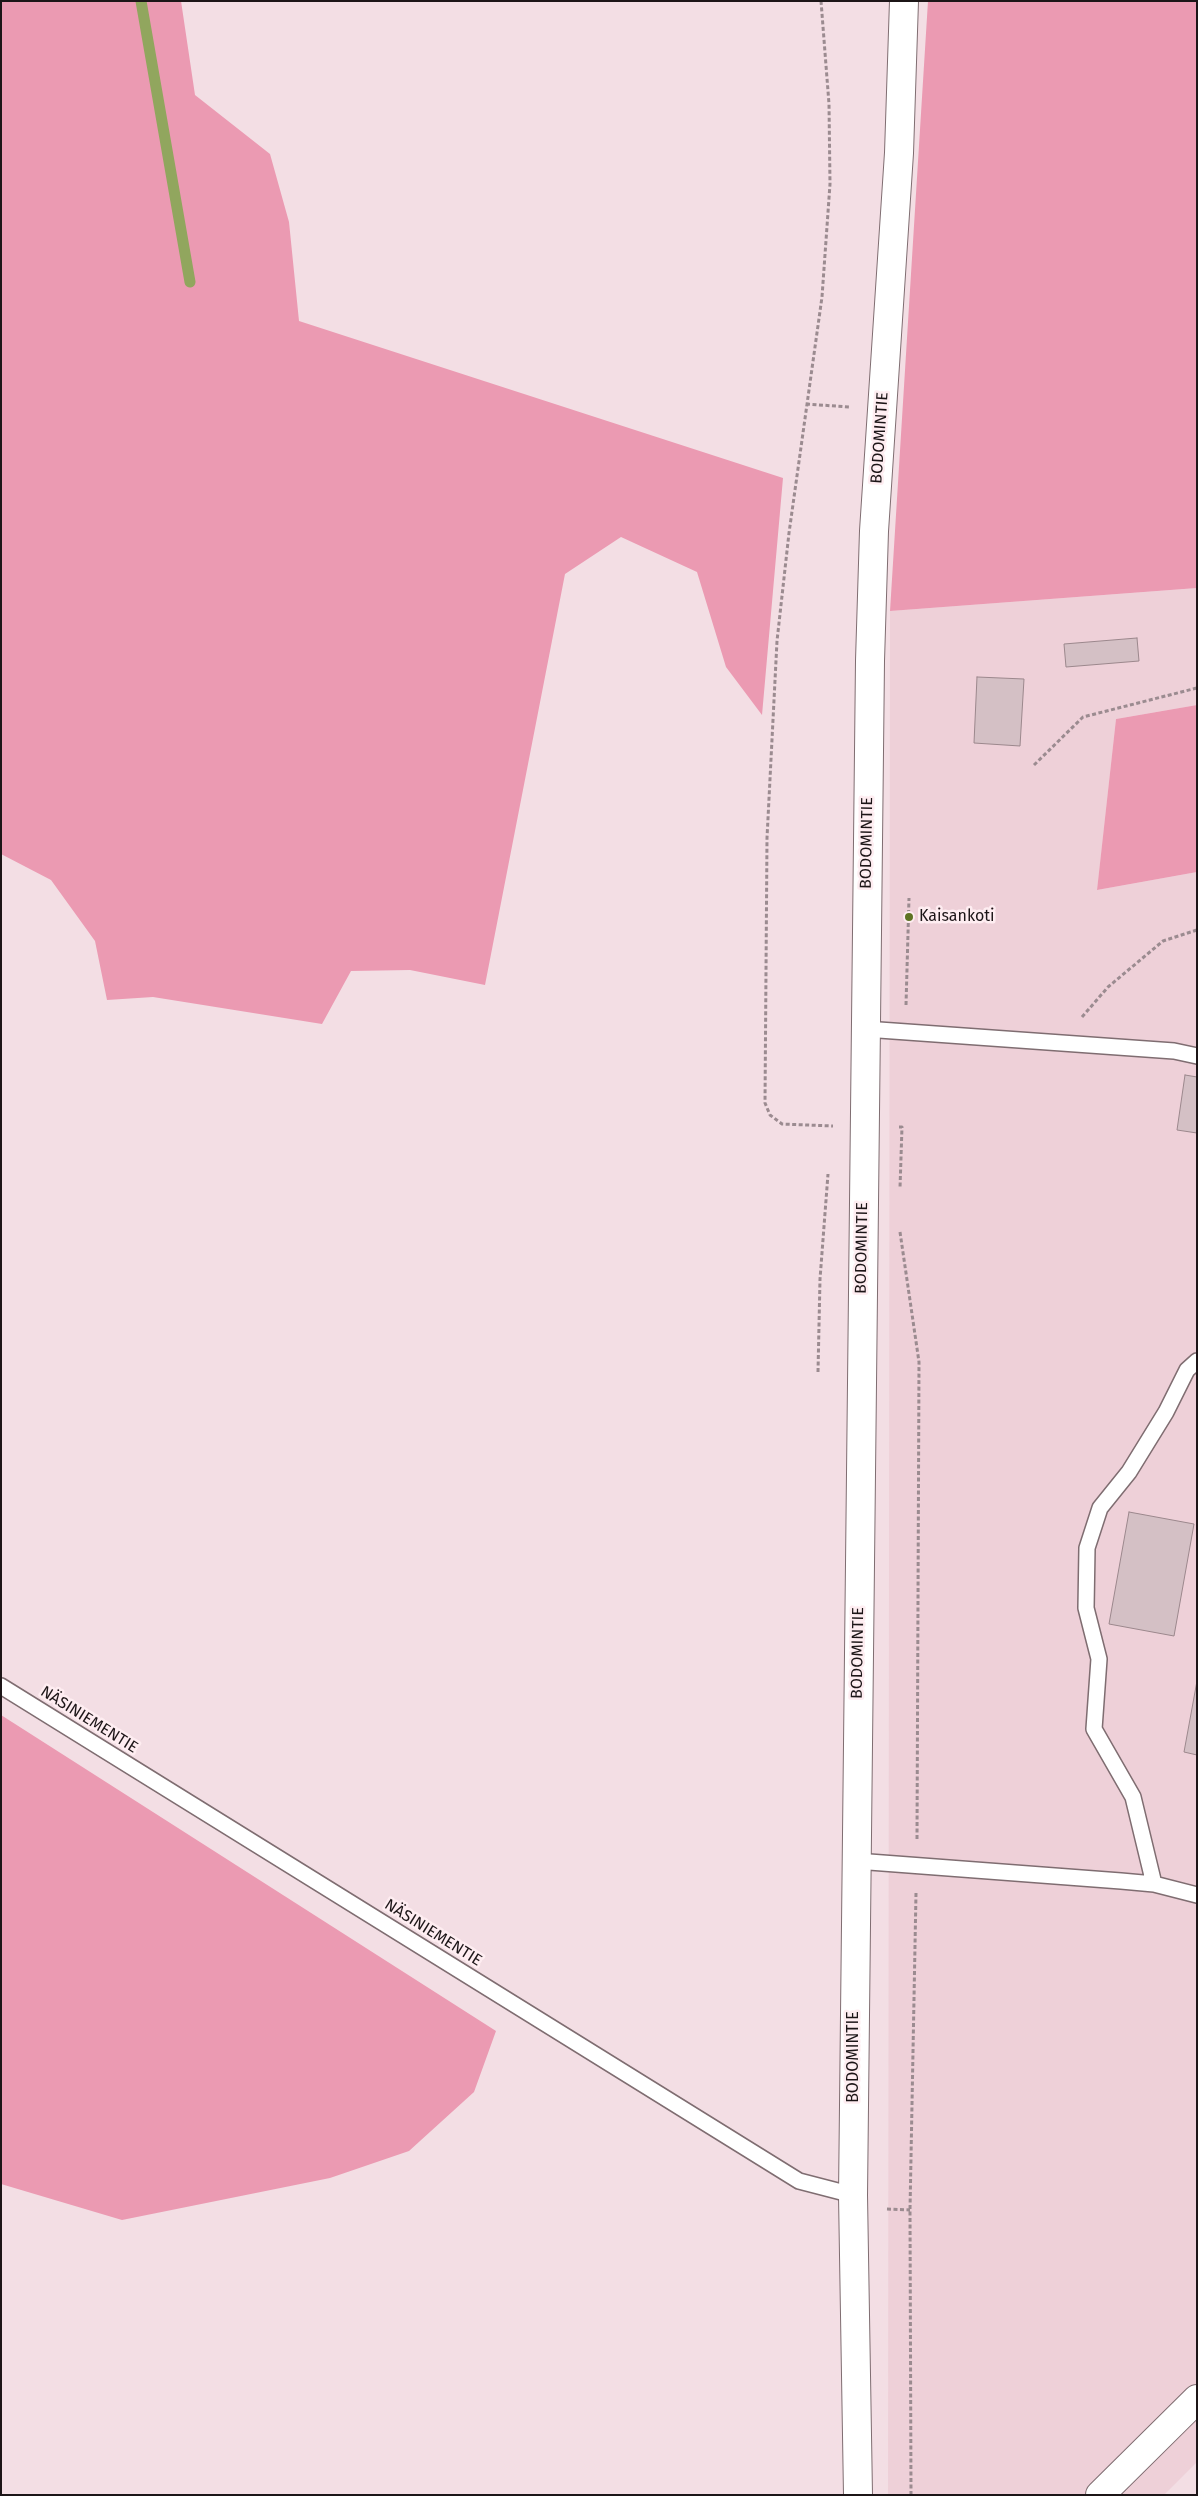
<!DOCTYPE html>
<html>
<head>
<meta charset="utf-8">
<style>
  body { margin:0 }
  #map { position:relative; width:1198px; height:2496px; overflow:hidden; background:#f3dee4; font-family:"Fira Sans",sans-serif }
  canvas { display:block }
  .frame { position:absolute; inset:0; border:2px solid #1c1517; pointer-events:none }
</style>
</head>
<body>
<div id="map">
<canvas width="1198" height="2496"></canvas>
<div class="frame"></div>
</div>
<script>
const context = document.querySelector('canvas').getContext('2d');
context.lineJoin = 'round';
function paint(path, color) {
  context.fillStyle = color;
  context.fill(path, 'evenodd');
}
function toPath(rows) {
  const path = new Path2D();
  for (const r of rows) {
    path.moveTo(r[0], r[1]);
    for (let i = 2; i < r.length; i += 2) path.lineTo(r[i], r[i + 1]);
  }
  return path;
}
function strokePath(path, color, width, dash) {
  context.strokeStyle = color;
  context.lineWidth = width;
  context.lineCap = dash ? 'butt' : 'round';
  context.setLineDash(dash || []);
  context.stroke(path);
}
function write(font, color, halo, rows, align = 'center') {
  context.font = font + ' "Fira Sans",sans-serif';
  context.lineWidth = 5;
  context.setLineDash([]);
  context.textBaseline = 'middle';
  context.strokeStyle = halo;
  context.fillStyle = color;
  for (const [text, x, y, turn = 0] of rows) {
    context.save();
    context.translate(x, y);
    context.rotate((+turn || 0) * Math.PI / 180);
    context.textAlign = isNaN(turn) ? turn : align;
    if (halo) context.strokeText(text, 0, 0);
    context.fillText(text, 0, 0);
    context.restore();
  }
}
const built = toPath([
  [1197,588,1197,705,1116,719,1097,890,1197,872,1197,2462,1164,2495,888,2495,890,611]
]);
const forest = toPath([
  [1,1,181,1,195,95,270,154,289,222,299,321,783,478,762,715,726,667,697,572,621,537,565,574,485,985,410,970,351,971,322,1024,153,997,107,1000,95,941,51,880,1,854],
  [928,1,1197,1,1197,588,890,611],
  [1197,705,1197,872,1097,890,1116,719],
  [1,1715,496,2031,474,2092,409,2151,330,2178,122,2220,1,2184]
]);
const stream = toPath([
  [141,1,190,282]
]);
const building = toPath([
  [1137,638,1139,661,1066,667,1064,644,1137,638],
  [977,677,1024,679,1020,746,974,743,977,677],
  [1185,1075,1197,1077,1197,1133,1177,1130,1185,1075],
  [1129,1512,1194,1524,1174,1636,1109,1624,1129,1512],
  [1197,1681,1197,1755,1184,1752,1197,1681]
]);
const path = toPath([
  [821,1,829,104,830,184,822,297,789,533,777,641,767,838,765,1103,770,1115,782,1124,833,1126],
  [806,404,849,407],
  [1034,765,1083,717,1197,688],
  [906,1005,909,898],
  [1082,1017,1108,987,1163,941,1197,930],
  [899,1127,902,1127,900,1188],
  [900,1232,919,1362,917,1839],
  [818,1372,820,1279,828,1174],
  [887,2209,910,2210],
  [911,2495,910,2210,916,1893]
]);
const lane = toPath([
  [865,1029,1174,1051,1197,1056],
  [1,1686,799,2181,853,2195],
  [856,1861,1121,1881,1154,1884,1197,1895],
  [1154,1884,1133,1797,1094,1729,1099,1659,1086,1608,1087,1548,1100,1508,1129,1472,1166,1412,1187,1370,1197,1361]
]);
const secondary = toPath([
  [858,2495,853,2195,870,661,874,531,899,153,904,1],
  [1100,2495,1197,2399]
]);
const markers = [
  [909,917,5,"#5e7323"]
];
const streetNames = [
  ["BODOMINTIE",880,438,-86],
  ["BODOMINTIE",867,843,-89],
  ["BODOMINTIE",862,1248,-89],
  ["BODOMINTIE",858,1653,-89],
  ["NÄSINIEMENTIE",89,1720,32],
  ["NÄSINIEMENTIE",433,1933,32],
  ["BODOMINTIE",854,2057,-90]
];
const poiNames = [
  ["Kaisankoti",919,917]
];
paint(built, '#eed0d8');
paint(forest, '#eb9ab2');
strokePath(stream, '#91a65e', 11);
paint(building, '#d4c0c5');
strokePath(building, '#9c888d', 1);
strokePath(lane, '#7f6d71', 18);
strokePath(secondary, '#7f6d71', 30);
strokePath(path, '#9b8b90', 3, [4, 2.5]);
strokePath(lane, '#fff', 15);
strokePath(secondary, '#fff', 28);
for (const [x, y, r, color] of markers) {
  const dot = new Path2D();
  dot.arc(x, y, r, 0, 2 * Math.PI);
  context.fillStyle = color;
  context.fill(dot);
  strokePath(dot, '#feedf1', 2);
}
write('16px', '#1c1517', '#feedf1', streetNames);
write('16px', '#1c1517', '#feedf1', poiNames, 'left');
</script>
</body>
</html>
